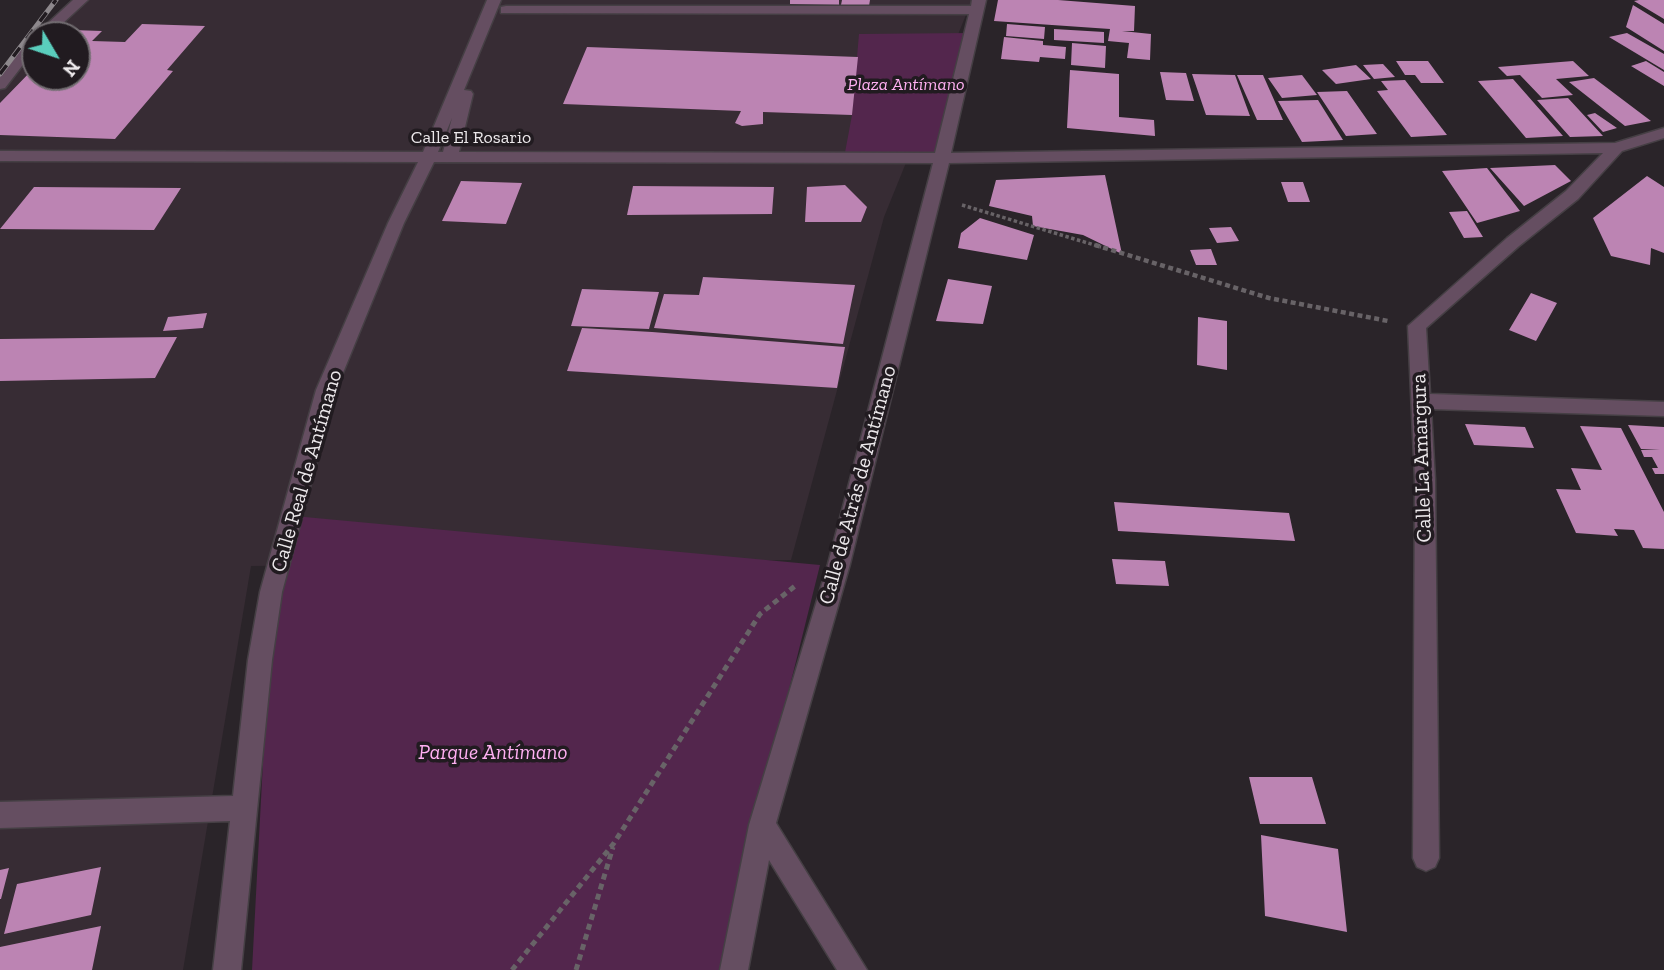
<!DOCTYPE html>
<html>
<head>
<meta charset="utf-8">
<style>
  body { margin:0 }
  #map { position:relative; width:1664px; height:970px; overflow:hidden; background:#2a2429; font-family:"Zilla Slab",serif }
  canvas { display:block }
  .north { position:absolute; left:21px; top:21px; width:70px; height:70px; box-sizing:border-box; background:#211b20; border:2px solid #726d71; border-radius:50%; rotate:129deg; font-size:19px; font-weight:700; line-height:28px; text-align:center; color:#ece8eb }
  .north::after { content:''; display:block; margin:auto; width:24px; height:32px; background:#5acebd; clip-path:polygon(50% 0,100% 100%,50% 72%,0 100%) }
</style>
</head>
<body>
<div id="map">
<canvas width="1664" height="970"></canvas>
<div class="north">N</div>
</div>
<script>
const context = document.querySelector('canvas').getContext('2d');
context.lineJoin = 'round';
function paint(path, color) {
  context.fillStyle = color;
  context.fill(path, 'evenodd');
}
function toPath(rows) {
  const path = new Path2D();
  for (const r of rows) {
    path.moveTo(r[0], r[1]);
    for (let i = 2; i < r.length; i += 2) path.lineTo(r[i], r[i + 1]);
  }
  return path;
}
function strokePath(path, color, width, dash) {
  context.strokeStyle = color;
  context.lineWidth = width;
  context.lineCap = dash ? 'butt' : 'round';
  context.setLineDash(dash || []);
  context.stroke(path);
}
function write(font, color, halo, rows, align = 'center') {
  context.font = font + ' "Zilla Slab",serif';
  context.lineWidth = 7;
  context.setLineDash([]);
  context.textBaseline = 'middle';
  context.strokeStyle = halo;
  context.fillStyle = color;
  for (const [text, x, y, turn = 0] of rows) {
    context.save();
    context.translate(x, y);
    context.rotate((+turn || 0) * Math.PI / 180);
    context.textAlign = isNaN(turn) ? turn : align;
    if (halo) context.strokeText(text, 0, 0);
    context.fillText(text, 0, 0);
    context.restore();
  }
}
const built = toPath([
  [85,0,972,0,884,217,791,560,251,566,183,970,0,970,0,88,35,52,35,77,77,77,77,35,51,35]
]);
const green = toPath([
  [972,33,942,158,844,158,852,115,859,34],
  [294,516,820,565,755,826,726,970,252,970,269,648]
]);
const building = toPath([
  [790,0,839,0,839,5,790,4],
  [842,0,870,0,869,6,841,5],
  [998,0,1058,0,1135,6,1134,31,1122,31,1151,34,1150,60,1127,58,1129,43,1108,41,1110,29,994,21],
  [1664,0,1664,19,1634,1,1639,0],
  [1633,5,1664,24,1664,51,1626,27],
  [142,24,205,26,167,70,173,71,115,139,0,135,0,103,35,67,35,77,77,77,77,35,67,35,72,30,102,31,92,41,125,42],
  [1007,24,1045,27,1044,39,1006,36],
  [1054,29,1104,32,1104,43,1054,40],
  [1627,33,1664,54,1664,70,1609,37],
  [1004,37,1043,41,1043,45,1066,47,1065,59,1040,57,1039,62,1001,59],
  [1072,43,1106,46,1105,68,1071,65],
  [587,47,858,57,852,115,763,112,763,124,742,126,735,123,741,111,563,104],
  [1396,61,1428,61,1444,83,1421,83,1415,75,1405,75],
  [1573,61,1589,76,1556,79,1573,95,1542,98,1520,75,1507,76,1498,67],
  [1646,61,1664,72,1664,86,1631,66],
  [1383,64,1395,77,1374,79,1363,65],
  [1356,65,1371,79,1336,84,1322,70],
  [1070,70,1119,74,1119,117,1154,120,1155,136,1067,128],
  [1160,72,1186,73,1194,101,1166,100],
  [1192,74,1235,75,1250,116,1206,115],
  [1237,75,1263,75,1283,120,1257,120],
  [1302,75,1317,95,1282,98,1268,78],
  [1594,78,1651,121,1625,126,1569,82],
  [1513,79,1563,136,1526,138,1478,81],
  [1405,80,1447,135,1411,137,1377,91,1388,90,1381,81],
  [1347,91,1377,134,1346,136,1317,92],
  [1568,98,1603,136,1570,137,1537,100],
  [1318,100,1343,140,1302,142,1278,101],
  [1595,113,1617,128,1603,132,1587,115],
  [1555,165,1571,181,1524,206,1490,168],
  [1487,168,1520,211,1477,223,1442,171],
  [1105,175,1122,254,1083,235,1033,226,1032,216,989,206,996,180],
  [1647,176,1664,187,1664,253,1651,248,1650,265,1611,256,1593,218],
  [461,181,522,183,506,224,442,221],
  [1281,182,1303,182,1310,202,1288,202],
  [845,185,867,207,861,222,805,222,807,187],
  [633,186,774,187,772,214,627,215],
  [34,187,181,188,154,230,0,229],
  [1467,211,1483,237,1464,238,1449,212],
  [980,218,1034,235,1027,260,958,248,961,233],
  [1231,227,1239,241,1217,243,1209,228],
  [1211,249,1217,265,1196,265,1190,250],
  [703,277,855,285,843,344,654,328,664,294,699,295],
  [948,279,992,286,983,324,936,321],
  [582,289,659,292,649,329,571,326],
  [1531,293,1557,303,1536,341,1509,330],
  [207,313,203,328,163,331,168,317],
  [1198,317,1227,321,1227,370,1197,365],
  [582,328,652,332,845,347,837,388,567,371],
  [177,337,155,378,0,381,0,339],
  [1465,424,1525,427,1534,448,1474,445],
  [1628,425,1664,427,1664,474,1655,474,1652,468,1658,468,1652,457,1644,457,1641,450,1660,450,1641,449],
  [1580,426,1621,428,1664,512,1664,549,1643,548,1634,530,1614,529,1618,536,1576,533,1556,489,1581,490,1571,468,1602,470],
  [1114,502,1289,513,1295,541,1118,531],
  [1112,559,1165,561,1169,586,1116,584],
  [1249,777,1312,777,1326,824,1260,824],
  [1261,835,1338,849,1347,932,1265,916],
  [101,867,91,915,4,934,17,884],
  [9,868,1,899,0,899,0,870],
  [101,926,92,970,0,970,0,947]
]);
const pathFar2 = toPath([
  [962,205,1101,247]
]);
const pathFar1 = toPath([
  [1095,245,1269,298,1388,321]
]);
const path = toPath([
  [512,970,614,843,760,614,795,586],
  [576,970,613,847]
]);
const minor = toPath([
  [73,0,88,0,50,35,35,35,73,0],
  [487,0,501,0,464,90,471,91,473,94,459,152,935,153,969,14,501,13,501,7,506,6,971,6,972,0,986,0,951,153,1615,143,1664,128,1664,138,1622,151,1578,199,1519,246,1426,328,1430,394,1664,402,1664,416,1431,409,1435,480,1439,858,1435,867,1426,871,1417,867,1413,858,1415,480,1408,326,1507,238,1566,191,1603,153,949,163,850,564,776,823,867,970,837,970,769,860,748,970,720,970,749,825,828,564,933,163,434,162,404,223,336,390,282,592,272,660,241,970,213,970,230,821,0,828,0,802,233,796,248,660,260,592,316,390,388,223,418,162,0,161,0,151,423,152,487,0],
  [452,118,443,152,438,152,452,118],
  [35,37,35,49,5,88,0,89,0,74,18,49,35,37]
]);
const rail = toPath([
  [0,74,56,0]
]);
const farParknames = [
  ["Plaza Antímano",906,85]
];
const farStreetnames = [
  ["Calle El Rosario",471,138]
];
const streetNames = [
  ["Calle La Amargura",1422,458,-92],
  ["Calle Real de Antímano",307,471,-74],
  ["Calle de Atrás de Antímano",858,485,-75]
];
const parkNames = [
  ["Parque Antímano",493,753]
];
paint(built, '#372c34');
paint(green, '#53264d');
paint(building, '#bc84b3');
strokePath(minor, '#453f44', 3);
strokePath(pathFar2, '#686367', 3.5, [3.5, 2.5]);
strokePath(pathFar1, '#686367', 4.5, [5, 3.5]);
strokePath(path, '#686367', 5, [6, 4.5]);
paint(minor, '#654e61');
strokePath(rail, '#8d888c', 5);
strokePath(rail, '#211b20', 3.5, [11]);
write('italic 18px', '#ffb0f2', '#211b20', farParknames);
write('18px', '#ece8eb', '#211b20', farStreetnames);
write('21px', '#ece8eb', '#211b20', streetNames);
write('italic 21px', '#ffb0f2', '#211b20', parkNames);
</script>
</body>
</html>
